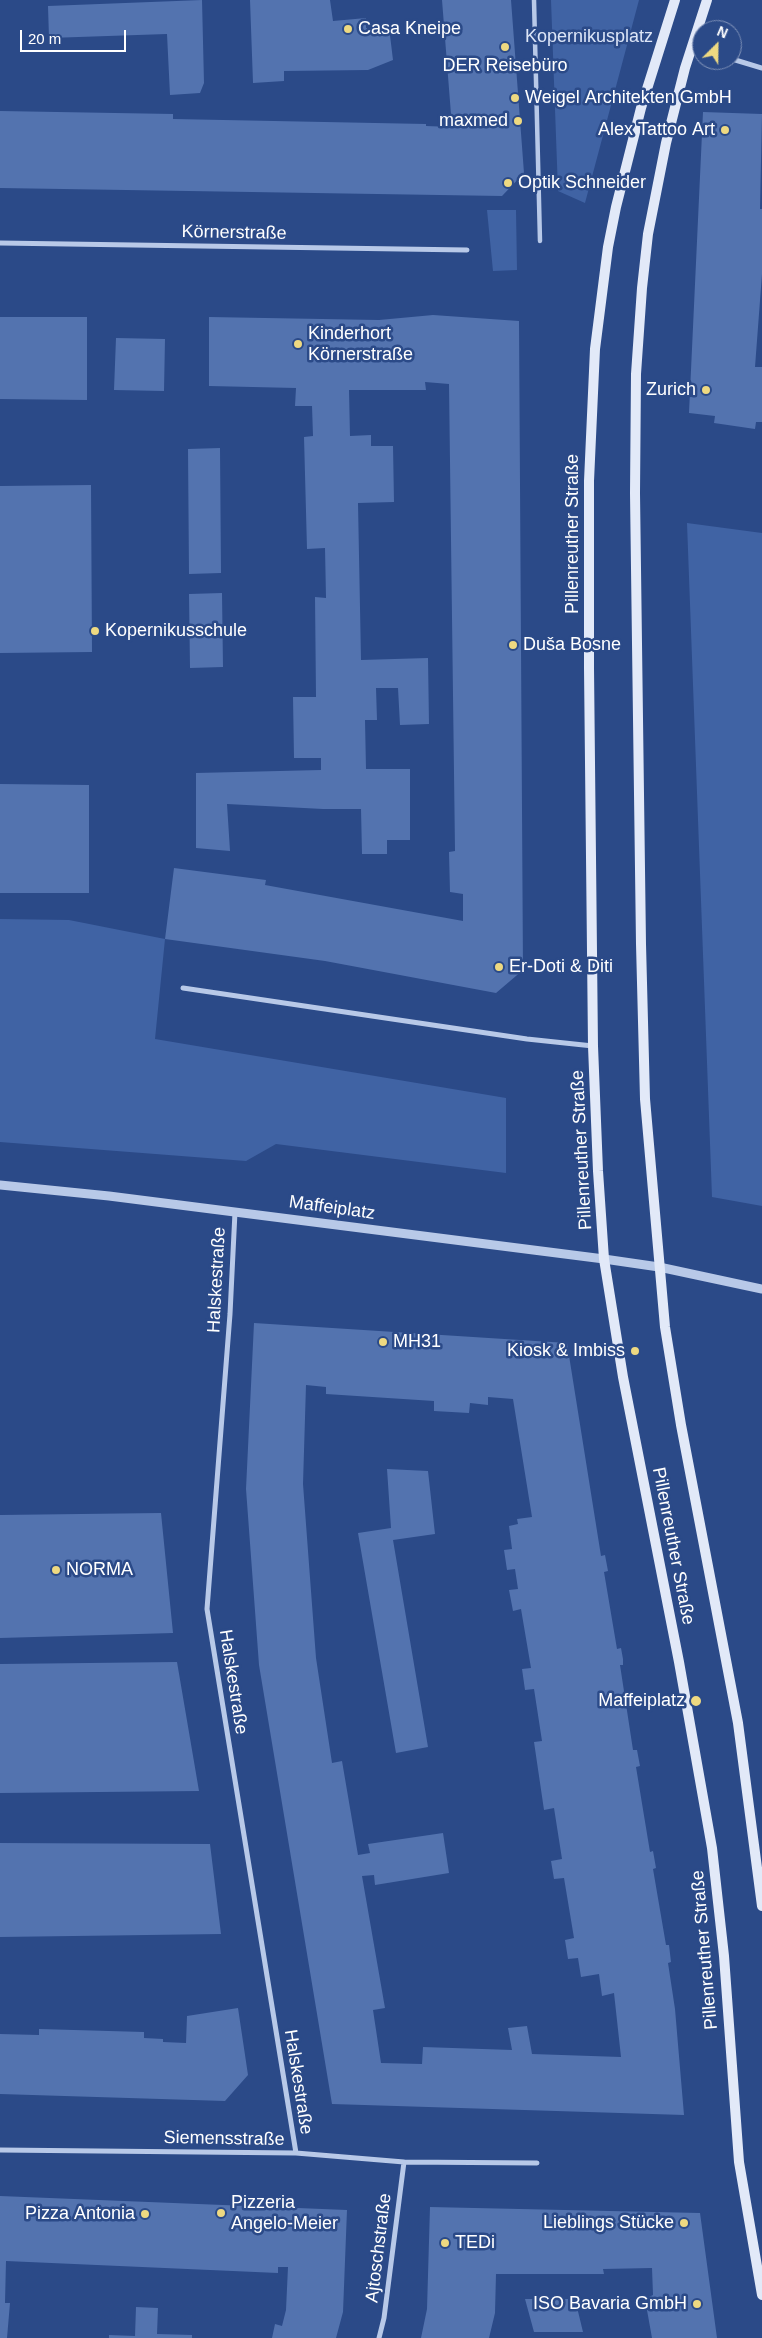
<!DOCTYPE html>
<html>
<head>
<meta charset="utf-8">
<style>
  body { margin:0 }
  #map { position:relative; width:762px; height:2338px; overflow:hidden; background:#2b4a88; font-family:Helvetica,sans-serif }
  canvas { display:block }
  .north { position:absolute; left:692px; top:20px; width:50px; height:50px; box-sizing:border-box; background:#2b4a88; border:1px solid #8092b8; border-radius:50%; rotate:23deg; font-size:14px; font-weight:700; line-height:20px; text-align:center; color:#fff }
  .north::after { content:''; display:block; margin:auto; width:18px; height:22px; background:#eed981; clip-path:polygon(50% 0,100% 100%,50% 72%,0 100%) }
  .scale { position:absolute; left:20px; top:30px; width:106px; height:22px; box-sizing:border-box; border:2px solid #fff; border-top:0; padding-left:6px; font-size:15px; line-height:18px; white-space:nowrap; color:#fff; -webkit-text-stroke:4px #2b4a88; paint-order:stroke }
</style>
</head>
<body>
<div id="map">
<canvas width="762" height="2338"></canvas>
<div class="north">N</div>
<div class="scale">20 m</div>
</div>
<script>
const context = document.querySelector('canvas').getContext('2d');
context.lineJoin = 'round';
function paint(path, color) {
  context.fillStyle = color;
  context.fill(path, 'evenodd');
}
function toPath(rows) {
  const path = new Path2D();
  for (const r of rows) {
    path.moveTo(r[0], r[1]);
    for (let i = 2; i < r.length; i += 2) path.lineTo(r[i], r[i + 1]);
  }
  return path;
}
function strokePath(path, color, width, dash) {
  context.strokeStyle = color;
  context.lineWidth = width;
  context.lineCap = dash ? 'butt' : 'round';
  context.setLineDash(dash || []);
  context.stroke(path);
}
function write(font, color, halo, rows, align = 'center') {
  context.font = font + ' Helvetica,sans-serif';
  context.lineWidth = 5;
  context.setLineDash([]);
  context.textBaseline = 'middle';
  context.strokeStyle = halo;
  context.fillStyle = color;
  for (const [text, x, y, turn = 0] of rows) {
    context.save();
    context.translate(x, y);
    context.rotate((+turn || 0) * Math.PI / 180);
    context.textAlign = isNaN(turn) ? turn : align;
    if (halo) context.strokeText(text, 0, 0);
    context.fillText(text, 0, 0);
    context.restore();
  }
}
const green = toPath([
  [551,0,639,0,585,203,558,191],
  [487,210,516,210,517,270,493,271],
  [687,523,762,533,762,1206,712,1197],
  [0,919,69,920,165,939,155,1039,506,1098,506,1173,276,1144,246,1161,0,1142]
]);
const building = toPath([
  [202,0,204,83,200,93,170,95,167,34,49,38,48,6],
  [250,0,330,0,333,21,366,18,366,28,389,27,393,60,368,70,284,71,284,81,253,83],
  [442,0,511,0,524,173,502,196,0,188,0,111,173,114,173,119,426,124,426,126,452,127],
  [703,112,762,114,760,209,762,209,762,274,755,367,762,367,762,422,756,422,755,429,714,423,715,416,689,413],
  [433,315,519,321,523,970,496,993,325,961,165,939,174,868,266,880,265,885,463,921,463,894,450,892,449,852,455,851,449,384,425,382,426,390,349,390,350,436,371,435,371,446,393,446,394,502,358,503,361,660,428,658,429,724,400,725,398,688,376,688,377,720,365,720,366,769,410,769,410,840,387,840,387,854,362,854,361,809,323,809,227,804,230,851,196,848,196,773,321,770,321,758,294,758,293,697,316,697,315,597,326,598,325,548,307,549,304,437,313,436,312,406,295,406,296,388,209,386,209,317,379,320],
  [0,317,87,317,87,400,0,399],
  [116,338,165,339,164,391,114,390],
  [220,448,221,573,189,574,188,449],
  [91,485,92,652,0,653,0,486],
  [222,593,223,667,190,668,189,594],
  [0,784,89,785,89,893,0,893],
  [254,1323,567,1343,601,1556,605,1555,608,1571,604,1572,617,1649,621,1648,623,1659,623,1665,620,1665,633,1750,637,1750,640,1766,636,1767,650,1852,653,1851,656,1868,653,1869,666,1945,669,1945,671,1962,668,1963,675,2009,684,2115,332,2104,259,1665,246,1489],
  [306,1385,326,1387,326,1394,434,1401,434,1411,469,1413,470,1403,488,1405,488,1397,513,1399,532,1517,517,1519,518,1524,509,1526,512,1549,504,1550,507,1570,515,1569,518,1589,509,1590,513,1611,521,1609,531,1668,522,1669,525,1690,534,1689,542,1741,534,1742,544,1810,554,1808,562,1859,551,1861,554,1879,564,1878,574,1938,565,1940,568,1959,578,1958,581,1977,599,1974,602,1996,614,1993,621,2057,532,2054,527,2026,508,2028,512,2050,423,2047,422,2064,381,2063,373,2010,385,2008,362,1876,374,1875,375,1885,449,1873,443,1833,368,1844,370,1853,358,1855,342,1761,332,1763,316,1658,303,1484],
  [387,1469,428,1471,435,1534,393,1540,428,1747,396,1753,358,1533,391,1528],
  [161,1513,173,1633,0,1638,0,1515],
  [177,1662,199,1791,0,1793,0,1664],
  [0,1843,210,1844,221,1934,0,1937],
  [238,2008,248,2075,225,2101,0,2094,0,2034,39,2035,39,2029,144,2032,144,2038,163,2039,163,2042,186,2043,187,2016],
  [0,2196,347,2210,343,2312,336,2338,272,2338,275,2324,282,2326,286,2310,288,2267,278,2267,278,2273,6,2261,5,2303,10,2303,7,2338,0,2338],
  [430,2207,700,2213,717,2338,652,2338,645,2299,653,2295,652,2268,603,2269,604,2274,496,2274,495,2313,489,2338,421,2338,427,2309],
  [525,2299,575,2299,583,2332,534,2332],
  [136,2307,158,2308,157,2334,192,2335,192,2338,109,2338,109,2335,135,2336]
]);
const pedestrian = toPath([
  [534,0,540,241]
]);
const minor = toPath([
  [693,41,702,46],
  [732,59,762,68],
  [0,243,467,250],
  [183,988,527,1039,593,1046],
  [235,1212,230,1314,207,1609,296,2153],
  [0,2150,296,2153,404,2162,537,2163],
  [379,2338,384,2318,404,2162]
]);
const tertiary = toPath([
  [0,1185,109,1196,604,1259,659,1267,762,1289]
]);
const secondary = toPath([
  [675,0,641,108,616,207,608,247,595,349,589,481,589,668,593,1046,598,1171,604,1259,623,1377,679,1662,712,1848,724,1956,739,2162,762,2295],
  [707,0,685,68,666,143,648,234,642,288,636,374,635,493,641,944,645,1099,665,1327,681,1425,738,1723,762,1906]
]);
const markers = [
  [348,29,5,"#eed981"],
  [505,47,5,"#eed981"],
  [515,98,5,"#eed981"],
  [518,121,5,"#eed981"],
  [725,130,5,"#eed981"],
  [508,183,5,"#eed981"],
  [298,344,5,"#eed981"],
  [706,390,5,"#eed981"],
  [95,631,5,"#eed981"],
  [513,645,5,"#eed981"],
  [499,967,5,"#eed981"],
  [383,1342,5,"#eed981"],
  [635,1351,5,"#eed981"],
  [56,1570,5,"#eed981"],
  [696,1701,6,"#eed981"],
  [221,2213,5,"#eed981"],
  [145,2214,5,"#eed981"],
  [684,2223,5,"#eed981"],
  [445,2243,5,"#eed981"],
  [697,2304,5,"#eed981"]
];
const poiNames = [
  ["Casa Kneipe",358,29],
  ["DER Reisebüro",505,66,"center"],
  ["Weigel Architekten GmbH",525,98],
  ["maxmed",508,121,"right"],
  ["Alex Tattoo Art",715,130,"right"],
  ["Optik Schneider",518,183],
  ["Kinderhort",308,334],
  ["Körnerstraße",308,355],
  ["Zurich",696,390,"right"],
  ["Kopernikusschule",105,631],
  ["Duša Bosne",523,645],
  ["Er-Doti & Diti",509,967],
  ["MH31",393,1342],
  ["Kiosk & Imbiss",625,1351,"right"],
  ["NORMA",66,1570],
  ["Maffeiplatz",685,1701,"right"],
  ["Pizzeria",231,2203],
  ["Angelo-Meier",231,2224],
  ["Pizza Antonia",135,2214,"right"],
  ["Lieblings Stücke",674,2223,"right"],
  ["TEDi",455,2243],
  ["ISO Bavaria GmbH",687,2304,"right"]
];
const parkNames = [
  ["Kopernikusplatz",589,37]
];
const streetNames = [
  ["Körnerstraße",234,233,1],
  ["Pillenreuther Straße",573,534,-90],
  ["Pillenreuther Straße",582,1150,-93],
  ["Maffeiplatz",332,1208,8],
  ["Halskestraße",217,1280,-87],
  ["Pillenreuther Straße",673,1546,79],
  ["Halskestraße",233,1682,81],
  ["Pillenreuther Straße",705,1950,-95],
  ["Halskestraße",298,2082,81],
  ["Siemensstraße",224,2139,1],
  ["Ajtoschstraße",379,2248,-83]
];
paint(green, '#4063a4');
paint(building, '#5373af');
strokePath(pedestrian, '#b8c9e8', 4.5);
strokePath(minor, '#b8c9e8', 5);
strokePath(tertiary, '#b8c9e8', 9);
strokePath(secondary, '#e2e9f8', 10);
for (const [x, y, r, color] of markers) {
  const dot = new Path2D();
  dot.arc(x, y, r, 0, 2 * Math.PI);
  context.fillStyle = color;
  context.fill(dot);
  strokePath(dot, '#2b4a88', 2);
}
write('18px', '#fff', '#2b4a88', poiNames, 'left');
write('18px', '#dce5f7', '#2b4a88', parkNames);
write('18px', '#fff', '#2b4a88', streetNames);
</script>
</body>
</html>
